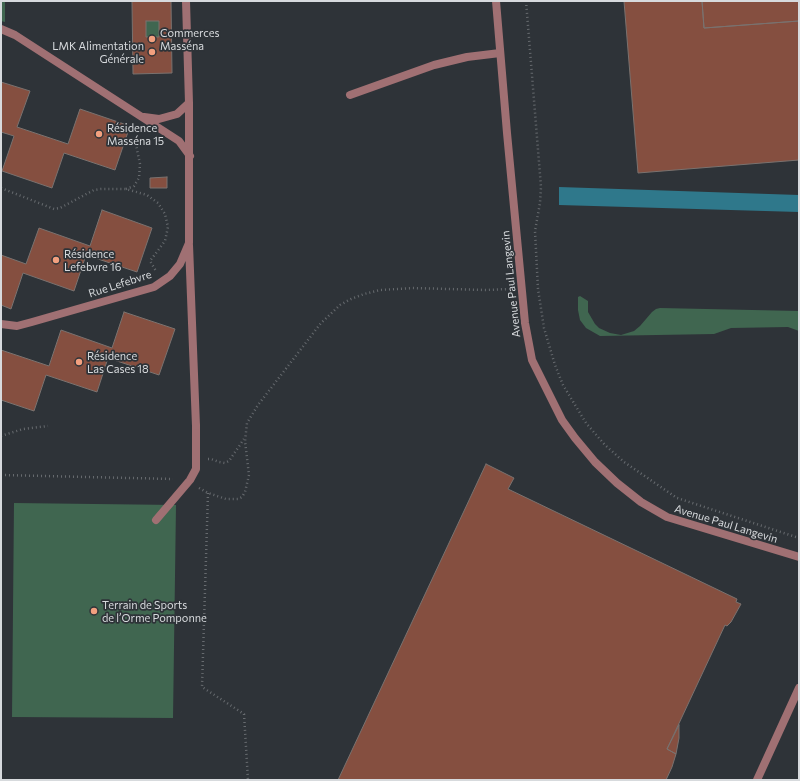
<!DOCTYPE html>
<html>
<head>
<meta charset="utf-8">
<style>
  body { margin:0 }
  #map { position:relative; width:800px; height:781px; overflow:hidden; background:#2e3338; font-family:Commissioner,sans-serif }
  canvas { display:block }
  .frame { position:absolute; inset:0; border:2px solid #d7dadd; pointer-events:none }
</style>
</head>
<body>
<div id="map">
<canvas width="800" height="781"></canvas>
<div class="frame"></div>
</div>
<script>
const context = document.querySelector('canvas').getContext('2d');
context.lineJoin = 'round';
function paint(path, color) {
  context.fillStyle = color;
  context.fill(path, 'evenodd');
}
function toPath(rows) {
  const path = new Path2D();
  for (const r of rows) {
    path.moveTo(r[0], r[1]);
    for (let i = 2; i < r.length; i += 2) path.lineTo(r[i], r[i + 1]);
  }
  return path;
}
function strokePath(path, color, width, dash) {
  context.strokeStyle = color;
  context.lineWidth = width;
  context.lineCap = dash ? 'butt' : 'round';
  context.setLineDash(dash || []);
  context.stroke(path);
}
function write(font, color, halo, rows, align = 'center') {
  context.font = font + ' Commissioner,sans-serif';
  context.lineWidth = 3.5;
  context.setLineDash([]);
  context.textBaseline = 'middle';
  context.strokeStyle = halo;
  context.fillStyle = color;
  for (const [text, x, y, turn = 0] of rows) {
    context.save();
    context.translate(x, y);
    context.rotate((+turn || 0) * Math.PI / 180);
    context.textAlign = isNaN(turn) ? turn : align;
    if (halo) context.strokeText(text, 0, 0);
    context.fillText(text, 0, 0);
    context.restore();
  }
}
const green = toPath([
  [1,1,5,1,5,22,1,21],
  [146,21,159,21,159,37,146,37],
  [580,296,588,301,588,312,595,324,599,328,610,333,621,335,634,331,640,326,652,312,656,309,660,308,799,311,799,331,788,327,731,328,714,334,600,336,586,328,580,320,578,310,578,297],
  [14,503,176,505,173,718,12,717]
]);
const water = toPath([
  [559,187,799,195,799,212,559,205]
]);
const building = toPath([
  [132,1,171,1,172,73,133,74,132,1],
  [146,21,159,21,159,37,146,37,146,21],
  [624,1,702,1,704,28,799,21,799,160,638,173,624,1],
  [702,1,799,1,799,21,704,28,702,1],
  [1,82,30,91,17,127,68,144,80,109,130,126,115,170,64,153,52,188,2,171,14,136,1,132,1,82],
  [167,177,167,188,150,188,150,178,167,177],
  [102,210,152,228,137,272,86,255,74,291,23,273,11,309,1,305,1,255,26,264,39,228,90,246,102,210],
  [124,312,175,329,159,375,108,358,97,392,46,375,34,411,1,400,1,350,49,366,61,330,112,348,124,312],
  [486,464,514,478,508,489,737,599,736,602,741,604,731,622,727,626,725,625,667,749,676,754,672,767,666,780,338,780,486,464],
  [679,725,679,738,676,754,667,749,679,725]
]);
const path = toPath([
  [526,1,541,187,540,203,535,231,538,289,544,328,555,365,563,385,586,423,605,445,624,462,677,498,799,538],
  [1,188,54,209,60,208,94,190,101,189,126,189,147,195,158,203,165,214,168,227,165,241,150,261,156,271],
  [126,189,134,186,139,178,140,164,136,145,138,128],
  [1,436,23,429,48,426],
  [208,459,211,459,219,462,225,463,229,461,244,439],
  [1,475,173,479],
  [199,488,208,493,226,499,238,499,242,497,245,492,249,475,245,441,247,423,258,405,321,323,340,305,351,299,364,294,380,290,412,288,486,290,509,289],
  [208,493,202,687,244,714,248,780]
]);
const lane = toPath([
  [350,95,434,65,467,57,500,53],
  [156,520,190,480,196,469,196,426],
  [757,780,799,688]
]);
const street = toPath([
  [496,1,507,133,525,323,532,360,562,420,575,438,595,462,617,483,641,502,667,517,799,557],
  [1,29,15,35,179,141,190,156],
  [144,117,159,119,177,114,189,103,186,1],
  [189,245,196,426],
  [1,324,17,326,32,322,154,287,170,276,180,264,189,243,189,103]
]);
const markers = [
  [152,39,4,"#f2a07f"],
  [152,52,4,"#f2a07f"],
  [99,134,4,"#f2a07f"],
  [56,260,4,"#f2a07f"],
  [79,362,4,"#f2a07f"],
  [94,611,4,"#f2a07f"]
];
const poiNames = [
  ["Commerces",160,33],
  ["Masséna",160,46],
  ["LMK Alimentation",144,46,"right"],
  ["Générale",144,59,"right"],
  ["Résidence",107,128],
  ["Masséna 15",107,141],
  ["Résidence",64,254],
  ["Lefebvre 16",64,267],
  ["Résidence",87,356],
  ["Las Cases 18",87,369],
  ["Terrain de Sports",102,605],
  ["de l’Orme Pomponne",102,618]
];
const streetNames = [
  ["Rue Lefebvre",120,284,-18],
  ["Avenue Paul Langevin",511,284,-96],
  ["Avenue Paul Langevin",726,524,17]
];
paint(green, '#406650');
paint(water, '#2f788b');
paint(building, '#854f40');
strokePath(building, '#7a726f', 1);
strokePath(path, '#676b6f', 2.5, [1, 3]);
strokePath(lane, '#a07073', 8);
strokePath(street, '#a07073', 8);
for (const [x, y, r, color] of markers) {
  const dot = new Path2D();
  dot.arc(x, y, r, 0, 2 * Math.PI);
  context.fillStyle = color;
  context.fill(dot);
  strokePath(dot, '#2e3338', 1.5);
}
write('11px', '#d7dadd', '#2e3338', poiNames, 'left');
write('11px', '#d7dadd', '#2e3338', streetNames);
</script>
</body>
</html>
